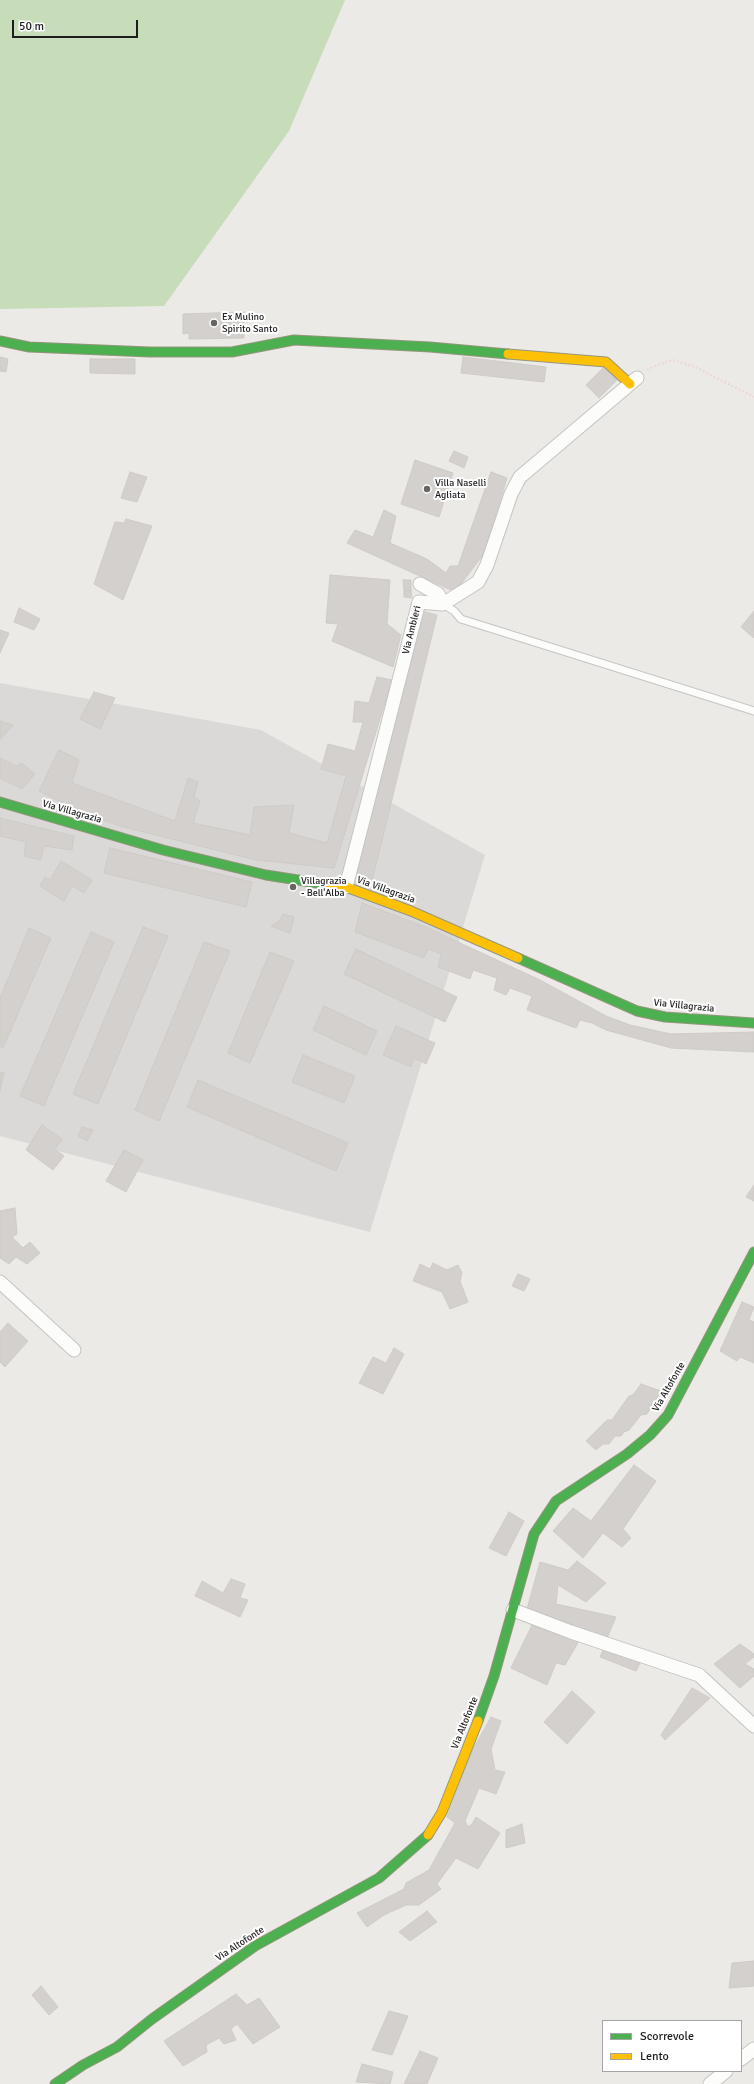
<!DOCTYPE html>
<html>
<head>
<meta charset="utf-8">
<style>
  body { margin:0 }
  #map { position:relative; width:754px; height:2084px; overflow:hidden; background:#eceae6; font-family:Signika,sans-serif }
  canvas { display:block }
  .legend { position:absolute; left:602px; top:2020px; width:140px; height:52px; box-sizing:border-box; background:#fff; border:1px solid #a5a5a5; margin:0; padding:5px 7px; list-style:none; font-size:12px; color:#1d1d1d }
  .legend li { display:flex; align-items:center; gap:8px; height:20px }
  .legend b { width:20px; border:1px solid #a5a5a5 }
  .scale { position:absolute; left:12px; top:20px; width:126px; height:18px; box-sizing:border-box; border:2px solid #1d1d1d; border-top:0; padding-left:5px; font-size:12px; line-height:14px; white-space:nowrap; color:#1d1d1d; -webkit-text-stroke:3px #fff; paint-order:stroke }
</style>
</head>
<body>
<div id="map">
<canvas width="754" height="2084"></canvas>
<ul class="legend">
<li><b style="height:5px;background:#4caf50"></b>Scorrevole</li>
<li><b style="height:5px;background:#ffc107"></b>Lento</li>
</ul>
<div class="scale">50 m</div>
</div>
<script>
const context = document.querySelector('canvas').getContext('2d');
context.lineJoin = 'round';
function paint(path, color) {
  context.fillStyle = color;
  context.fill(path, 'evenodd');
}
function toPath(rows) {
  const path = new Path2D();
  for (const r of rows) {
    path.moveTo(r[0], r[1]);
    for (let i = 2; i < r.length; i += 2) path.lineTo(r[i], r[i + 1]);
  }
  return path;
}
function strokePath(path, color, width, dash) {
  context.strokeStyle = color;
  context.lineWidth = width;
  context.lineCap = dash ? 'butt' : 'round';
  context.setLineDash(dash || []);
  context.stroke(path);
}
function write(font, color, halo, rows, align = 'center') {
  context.font = font + ' Signika,sans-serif';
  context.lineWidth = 4;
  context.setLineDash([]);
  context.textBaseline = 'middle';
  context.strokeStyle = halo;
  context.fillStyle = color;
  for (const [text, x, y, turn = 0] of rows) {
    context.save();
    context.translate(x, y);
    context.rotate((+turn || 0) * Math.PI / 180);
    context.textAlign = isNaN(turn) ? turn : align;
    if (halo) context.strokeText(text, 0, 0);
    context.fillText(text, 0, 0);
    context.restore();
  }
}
const residential = toPath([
  [0,683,261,730,485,855,370,1232,0,1136]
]);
const forest = toPath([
  [0,0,345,0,289,131,164,306,0,309]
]);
const building = toPath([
  [244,312,244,338,189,339,189,333,183,334,183,314,244,312],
  [0,357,8,359,6,372,0,371,0,357],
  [463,357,546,367,544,382,461,373,463,357],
  [90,359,135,359,135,374,90,373,90,359],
  [604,367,617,380,599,398,586,385,604,367],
  [454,451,468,457,464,468,449,461,454,451],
  [415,460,453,473,439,517,401,504,415,460],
  [130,472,147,477,137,502,121,498,130,472],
  [491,472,507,478,483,555,455,592,347,543,355,530,373,537,384,510,396,516,390,543,427,559,446,573,450,566,458,566,491,472],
  [126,519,152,526,123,600,94,584,115,522,124,523,126,519],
  [330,575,390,580,387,624,401,635,393,667,332,641,338,624,326,623,330,575],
  [403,580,411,580,411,590,404,591,403,580],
  [411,590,412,598,404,597,404,591,411,590],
  [19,608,40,619,34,630,14,622,19,608],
  [421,611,437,615,372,881,356,877,421,611],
  [754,611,754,638,741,627,754,611],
  [0,630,9,633,0,653,0,630],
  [377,677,392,680,334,868,256,860,120,826,85,814,39,791,59,750,79,760,72,783,175,821,188,778,198,782,194,797,200,801,193,823,250,835,254,807,294,805,289,833,327,843,346,776,321,769,328,744,355,751,363,722,353,722,355,701,369,703,377,677],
  [94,692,115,698,100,729,80,719,94,692],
  [0,721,13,725,0,740,0,721],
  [0,758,16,766,22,763,35,774,22,789,0,778,0,758],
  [0,818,74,836,72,850,44,846,41,860,24,856,26,842,0,836,0,818],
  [110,848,252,882,246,907,104,873,110,848],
  [61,861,92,880,84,893,72,886,64,901,40,886,45,877,50,880,61,861],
  [362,903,428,928,540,980,606,1016,630,1025,671,1034,754,1032,754,1052,671,1048,606,1030,592,1023,580,1020,576,1028,527,1010,532,996,510,988,506,995,494,990,497,978,473,970,470,979,438,967,441,954,428,949,424,958,355,932,362,903],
  [283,914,294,917,290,933,271,926,279,921,283,914],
  [143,927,168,936,98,1104,73,1094,143,927],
  [29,928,51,938,3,1048,0,1046,0,998,29,928],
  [91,932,114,942,44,1106,20,1096,91,932],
  [204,942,230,951,159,1121,135,1110,204,942],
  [356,949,457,997,445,1022,344,974,356,949],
  [270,952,294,961,250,1063,228,1053,270,952],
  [324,1006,377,1031,366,1055,313,1030,324,1006],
  [396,1026,435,1043,426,1064,414,1058,411,1067,383,1055,396,1026],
  [303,1055,355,1076,344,1103,292,1082,303,1055],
  [0,1072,4,1073,0,1091,0,1072],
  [198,1080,348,1143,336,1171,187,1107,198,1080],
  [42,1125,62,1139,55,1149,64,1156,53,1170,26,1150,42,1125],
  [82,1127,93,1130,87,1141,78,1136,82,1127],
  [124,1150,143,1160,126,1192,106,1181,124,1150],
  [754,1185,754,1201,746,1197,754,1185],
  [15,1208,17,1234,12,1237,23,1248,30,1242,40,1253,27,1264,16,1257,9,1264,0,1258,0,1211,15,1208],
  [433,1263,447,1270,458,1265,462,1273,460,1281,468,1302,450,1309,442,1292,413,1281,420,1264,430,1269,433,1263],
  [518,1274,530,1279,524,1291,512,1286,518,1274],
  [742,1302,754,1307,749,1320,754,1322,754,1363,740,1357,737,1361,720,1351,742,1302],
  [8,1323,28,1341,5,1367,0,1362,0,1332,8,1323],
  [394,1348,404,1354,383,1394,359,1383,373,1357,386,1363,394,1348],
  [641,1384,661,1391,647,1414,641,1415,629,1430,624,1432,621,1436,615,1436,609,1444,603,1444,596,1450,586,1441,607,1420,612,1420,629,1396,633,1395,641,1384],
  [634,1465,656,1481,623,1529,631,1538,622,1547,603,1533,583,1558,553,1531,573,1508,591,1521,634,1465],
  [509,1512,524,1521,506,1556,489,1548,509,1512],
  [577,1561,606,1583,586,1602,558,1585,556,1604,616,1617,607,1638,527,1609,540,1562,568,1570,577,1561],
  [231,1579,245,1584,240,1598,248,1600,240,1617,195,1596,202,1581,223,1593,231,1579],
  [534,1621,579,1641,565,1665,556,1663,547,1685,511,1668,534,1621],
  [740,1644,754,1654,754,1657,745,1664,754,1669,754,1676,740,1688,714,1664,740,1644],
  [605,1646,642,1659,636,1671,600,1657,605,1646],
  [692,1688,710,1698,665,1740,661,1735,692,1688],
  [572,1691,595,1712,567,1744,544,1722,572,1691],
  [491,1717,501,1721,491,1749,495,1770,505,1772,496,1794,479,1788,465,1821,468,1827,472,1824,476,1817,500,1833,478,1869,456,1858,437,1884,441,1889,419,1905,406,1905,384,1915,367,1927,357,1913,404,1889,406,1883,429,1870,455,1823,447,1817,473,1749,491,1717],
  [522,1824,525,1843,506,1848,506,1830,522,1824],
  [427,1911,437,1922,410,1941,399,1932,427,1911],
  [754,1961,754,1986,729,1988,732,1963,754,1961],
  [41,1986,58,2007,49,2015,32,1995,41,1986],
  [236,1994,247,2005,259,1998,280,2027,253,2044,237,2024,231,2029,236,2040,224,2044,219,2038,206,2045,207,2052,183,2066,164,2041,236,1994],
  [389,2011,408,2016,392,2055,372,2050,389,2011],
  [420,2051,438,2058,427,2084,404,2084,420,2051],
  [362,2064,393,2072,390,2084,356,2082,362,2064]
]);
const path = toPath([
  [647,370,652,367,673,360,693,366,754,397]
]);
const lane = toPath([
  [443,604,454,611,461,619,754,711]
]);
const street = toPath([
  [420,584,438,594,443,604],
  [346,887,419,602,443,604,478,582,487,565,511,494,520,477,637,378],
  [0,1282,74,1350],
  [513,1610,571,1632,699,1675,754,1726],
  [741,2059,754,2049],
  [710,2084,726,2071]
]);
const fast = toPath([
  [0,341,29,347,150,352,232,352,294,340,430,347,508,354],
  [0,802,163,850,266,875,330,885],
  [518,958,637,1011,665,1017,754,1023],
  [478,1721,494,1676,534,1534,556,1501,627,1454,650,1435,668,1415,754,1252],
  [55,2084,83,2065,117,2047,152,2019,255,1946,379,1878,428,1835]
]);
const slow = toPath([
  [508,354,606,362,630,384],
  [330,885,346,887,411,911,518,958],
  [428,1835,442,1812,478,1721]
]);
const markers = [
  [214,323,4,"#656563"],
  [427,489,4,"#656563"],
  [293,887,4,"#656563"]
];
const poiNames = [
  ["Ex Mulino",222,317],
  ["Spirito Santo",222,329],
  ["Villa Naselli",435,483],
  ["Agliata",435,495],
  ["Villagrazia",301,881],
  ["- Bell'Alba",301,893]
];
const streetNames = [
  ["Via Ambleri",412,630,-76],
  ["Via Villagrazia",72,812,16],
  ["Via Villagrazia",386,890,20],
  ["Via Villagrazia",684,1006,6],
  ["Via Altofonte",669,1387,-60],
  ["Via Altofonte",465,1723,-68],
  ["Via Altofonte",240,1944,-33]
];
paint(residential, '#dbd9d7');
paint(forest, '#c7dcb9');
paint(building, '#d3d0cd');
strokePath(building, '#cfcbc7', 1);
strokePath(lane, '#c4c4c2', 9);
strokePath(street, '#c4c4c2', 15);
strokePath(fast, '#95967d', 11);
strokePath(slow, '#95967d', 11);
strokePath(path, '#ebdad8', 2.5, [2, 2]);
strokePath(lane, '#fcfcfb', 7);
strokePath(street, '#fcfcfb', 13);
strokePath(fast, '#4caf50', 9);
strokePath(slow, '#ffc107', 9);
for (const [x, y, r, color] of markers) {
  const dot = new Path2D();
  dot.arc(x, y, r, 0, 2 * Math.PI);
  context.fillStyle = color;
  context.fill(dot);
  strokePath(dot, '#fff', 1.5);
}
write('10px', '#1d1d1d', '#fff', poiNames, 'left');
write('10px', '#1d1d1d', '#fff', streetNames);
</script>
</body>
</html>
